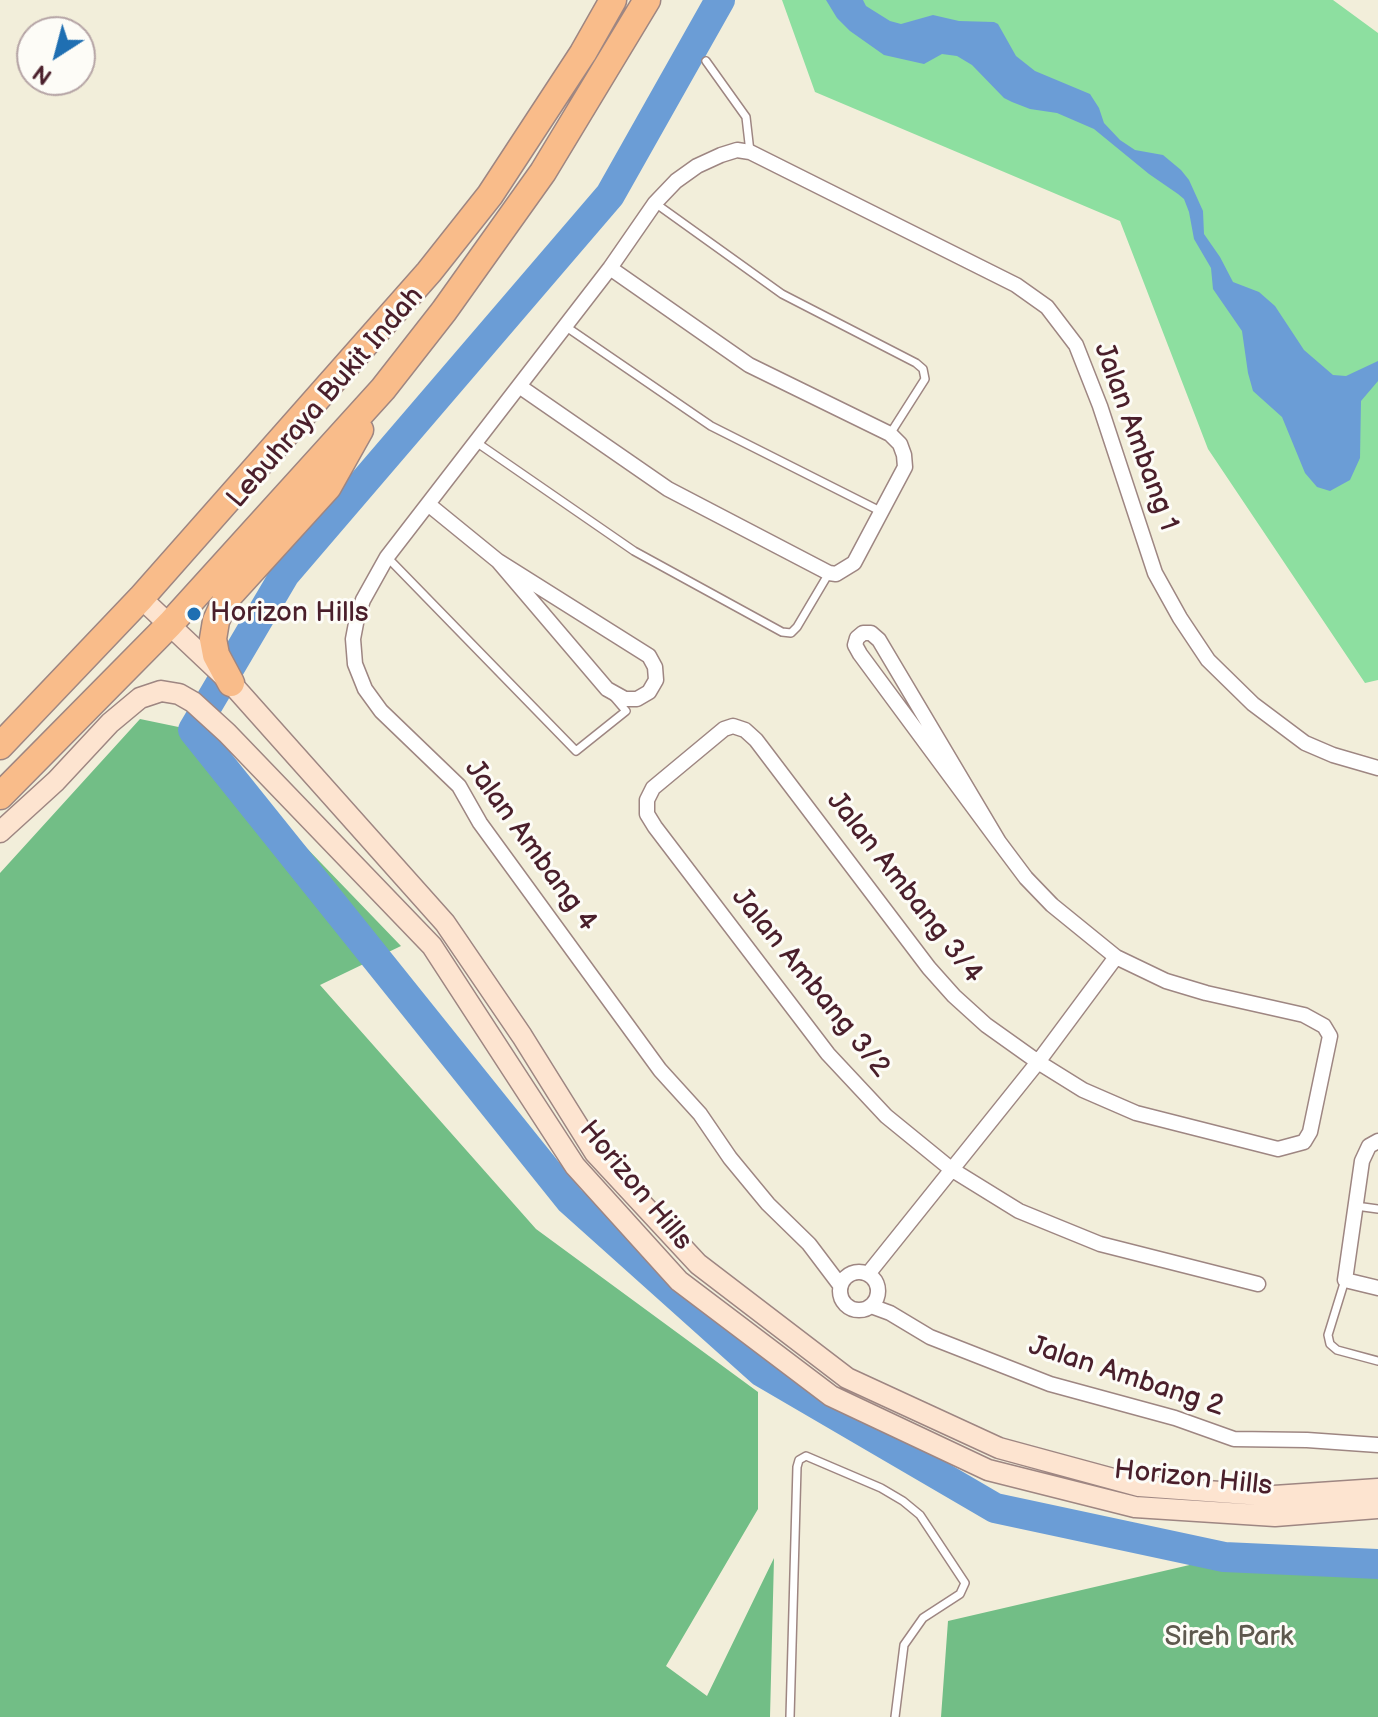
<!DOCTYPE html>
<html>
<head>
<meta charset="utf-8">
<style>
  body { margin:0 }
  #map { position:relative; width:1378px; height:1717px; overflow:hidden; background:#f2eeda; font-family:"Balsamiq Sans",sans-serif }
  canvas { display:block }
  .north { position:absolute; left:16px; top:16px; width:80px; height:80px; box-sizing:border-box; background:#fdfcf7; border:2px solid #b5a4a5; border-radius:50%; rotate:216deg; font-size:22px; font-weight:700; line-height:32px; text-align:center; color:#4a1f2b }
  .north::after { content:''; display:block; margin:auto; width:28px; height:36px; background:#1f6fb2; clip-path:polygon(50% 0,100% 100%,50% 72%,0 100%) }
</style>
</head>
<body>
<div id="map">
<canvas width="1378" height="1717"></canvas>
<div class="north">N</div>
</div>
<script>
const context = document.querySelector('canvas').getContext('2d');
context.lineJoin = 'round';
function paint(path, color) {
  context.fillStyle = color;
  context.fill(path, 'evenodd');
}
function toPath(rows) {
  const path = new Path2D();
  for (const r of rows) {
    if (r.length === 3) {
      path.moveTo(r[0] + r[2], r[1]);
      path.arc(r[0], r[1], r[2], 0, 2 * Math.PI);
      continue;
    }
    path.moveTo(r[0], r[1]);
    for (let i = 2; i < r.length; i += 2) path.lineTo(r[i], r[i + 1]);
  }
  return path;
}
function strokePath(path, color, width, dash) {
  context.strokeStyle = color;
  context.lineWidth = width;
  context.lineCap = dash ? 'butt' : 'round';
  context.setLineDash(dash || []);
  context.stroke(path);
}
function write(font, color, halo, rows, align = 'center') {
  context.font = font + ' "Balsamiq Sans",sans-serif';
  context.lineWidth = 6;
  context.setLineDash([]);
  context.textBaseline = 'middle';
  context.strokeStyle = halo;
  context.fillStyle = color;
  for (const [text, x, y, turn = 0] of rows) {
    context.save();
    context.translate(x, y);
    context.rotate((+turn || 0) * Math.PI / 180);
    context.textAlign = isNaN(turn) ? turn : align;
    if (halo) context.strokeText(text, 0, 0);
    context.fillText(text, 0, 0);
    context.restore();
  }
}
const green = toPath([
  [782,0,1333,0,1378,33,1378,680,1365,683,1208,449,1120,221,815,92]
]);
const forest = toPath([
  [140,719,193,730,401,946,320,985,536,1229,758,1392,758,1509,666,1666,707,1696,774,1558,770,1717,0,1717,0,873],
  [1224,1557,1378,1564,1378,1717,941,1717,948,1621]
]);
const water = toPath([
  [826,0,863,0,866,6,890,21,901,24,933,15,959,21,994,22,998,24,1016,56,1035,71,1090,94,1099,108,1104,123,1120,140,1135,150,1163,155,1181,170,1189,180,1203,211,1204,234,1220,257,1233,282,1259,292,1275,306,1304,350,1333,375,1346,376,1378,361,1378,381,1361,401,1360,458,1350,480,1330,491,1317,487,1305,473,1282,417,1253,391,1248,373,1242,331,1213,289,1211,268,1194,239,1189,212,1184,199,1178,194,1149,174,1094,129,1057,113,1030,109,1012,102,1004,98,972,65,957,56,942,54,924,64,884,55,850,31,837,18]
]);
const river = toPath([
  [720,0,610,195,285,574,193,730,570,1200,762,1372,995,1508,1224,1557,1378,1564]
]);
const lane = toPath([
  [706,61,746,117,750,152],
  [655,203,782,294,916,363,923,369,925,379,890,434],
  [565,326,711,426,882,512],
  [476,442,634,551,782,632,791,633,797,627,829,573],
  [387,557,576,751,626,711,614,697],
  [1356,1206,1378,1209],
  [1345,1280,1328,1335,1330,1344,1337,1350,1378,1361],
  [790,1717,797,1467,799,1460,806,1456,881,1488,903,1501,920,1515,965,1583,960,1594,923,1618,904,1645,895,1717]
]);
const street = toPath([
  [519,386,668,489,829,573,836,574,854,563,905,467,904,455,900,444,890,434,749,365,610,268],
  [428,504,498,561,607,689,625,699,637,699,649,692,656,680,655,667,649,656,498,561],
  [999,842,860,654,855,645,857,638,863,633,871,633,879,640,999,842,1026,878,1052,905,1116,957,1166,981,1206,993,1304,1015,1324,1026,1330,1036,1310,1132,1304,1142,1278,1149,1136,1113,1083,1090,1038,1062,986,1025,954,996,929,968,756,740,745,730,733,726,724,729,653,788,647,800,647,814,655,827,828,1054,886,1116,951,1169,1019,1211,1100,1244,1258,1284],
  [1378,1141,1369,1146,1362,1161,1345,1280,1378,1288],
  [859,1291,19],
  [868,1274,1038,1062,1116,957],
  [840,1285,809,1244,768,1204,730,1158,700,1114,660,1070,480,823,459,786,381,711,365,689,355,664,353,639,357,618,363,600,387,557,610,268,655,203,676,181,697,166,721,155,737,150,750,152,1016,285,1047,307,1076,345,1100,406,1155,573,1180,618,1208,660,1253,704,1305,743,1333,755,1378,768],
  [871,1306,890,1313,930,1337,1050,1384,1175,1418,1234,1439,1307,1440,1378,1445]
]);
const secondary = toPath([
  [141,598,231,683,445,923,522,1036,595,1153,698,1264,847,1378,999,1448,1139,1486,1274,1496,1378,1489],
  [0,832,56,781,110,723,140,698,161,691,179,694,193,702,227,733,432,946,575,1166,679,1281,831,1396,988,1470,1135,1507,1275,1516,1378,1508]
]);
const highway = toPath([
  [231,683,216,655,213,639,216,621,226,599,328,487,360,430],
  [0,746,141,598,429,272,490,195,583,53,613,0],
  [0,796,170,624,383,389,444,311,543,172,647,0]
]);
const markers = [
  [194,614,8,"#1f6fb2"]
];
const streetNames = [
  ["Lebuhraya Bukit Indah",326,398,-49],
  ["Jalan Ambang 1",1135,437,70],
  ["Jalan Ambang 4",530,846,54],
  ["Jalan Ambang 3/4",904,888,52],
  ["Jalan Ambang 3/2",810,983,51],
  ["Horizon Hills",635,1186,50],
  ["Jalan Ambang 2",1126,1377,18],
  ["Horizon Hills",1193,1479,6]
];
const poiNames = [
  ["Horizon Hills",210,614]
];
const parkNames = [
  ["Sireh Park",1229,1638]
];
paint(green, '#8ddfa0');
paint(forest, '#72be86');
paint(water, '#6b9dd6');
strokePath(river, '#6b9dd6', 30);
strokePath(lane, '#9e8682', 10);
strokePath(street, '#9e8682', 17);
strokePath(secondary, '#9e8682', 23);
strokePath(highway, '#9e8682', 29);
strokePath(lane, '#fff', 7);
strokePath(street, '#fff', 14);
strokePath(secondary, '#fde4d0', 20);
strokePath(highway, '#f9bc8a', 26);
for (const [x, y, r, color] of markers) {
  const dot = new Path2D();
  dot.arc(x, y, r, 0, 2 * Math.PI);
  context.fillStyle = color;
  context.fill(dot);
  strokePath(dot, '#fdfcf7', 3);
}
write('28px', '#4a1f2b', '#fdfcf7', streetNames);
write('28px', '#4a1f2b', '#fdfcf7', poiNames, 'left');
write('28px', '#5e594e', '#fdfcf7', parkNames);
</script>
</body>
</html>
